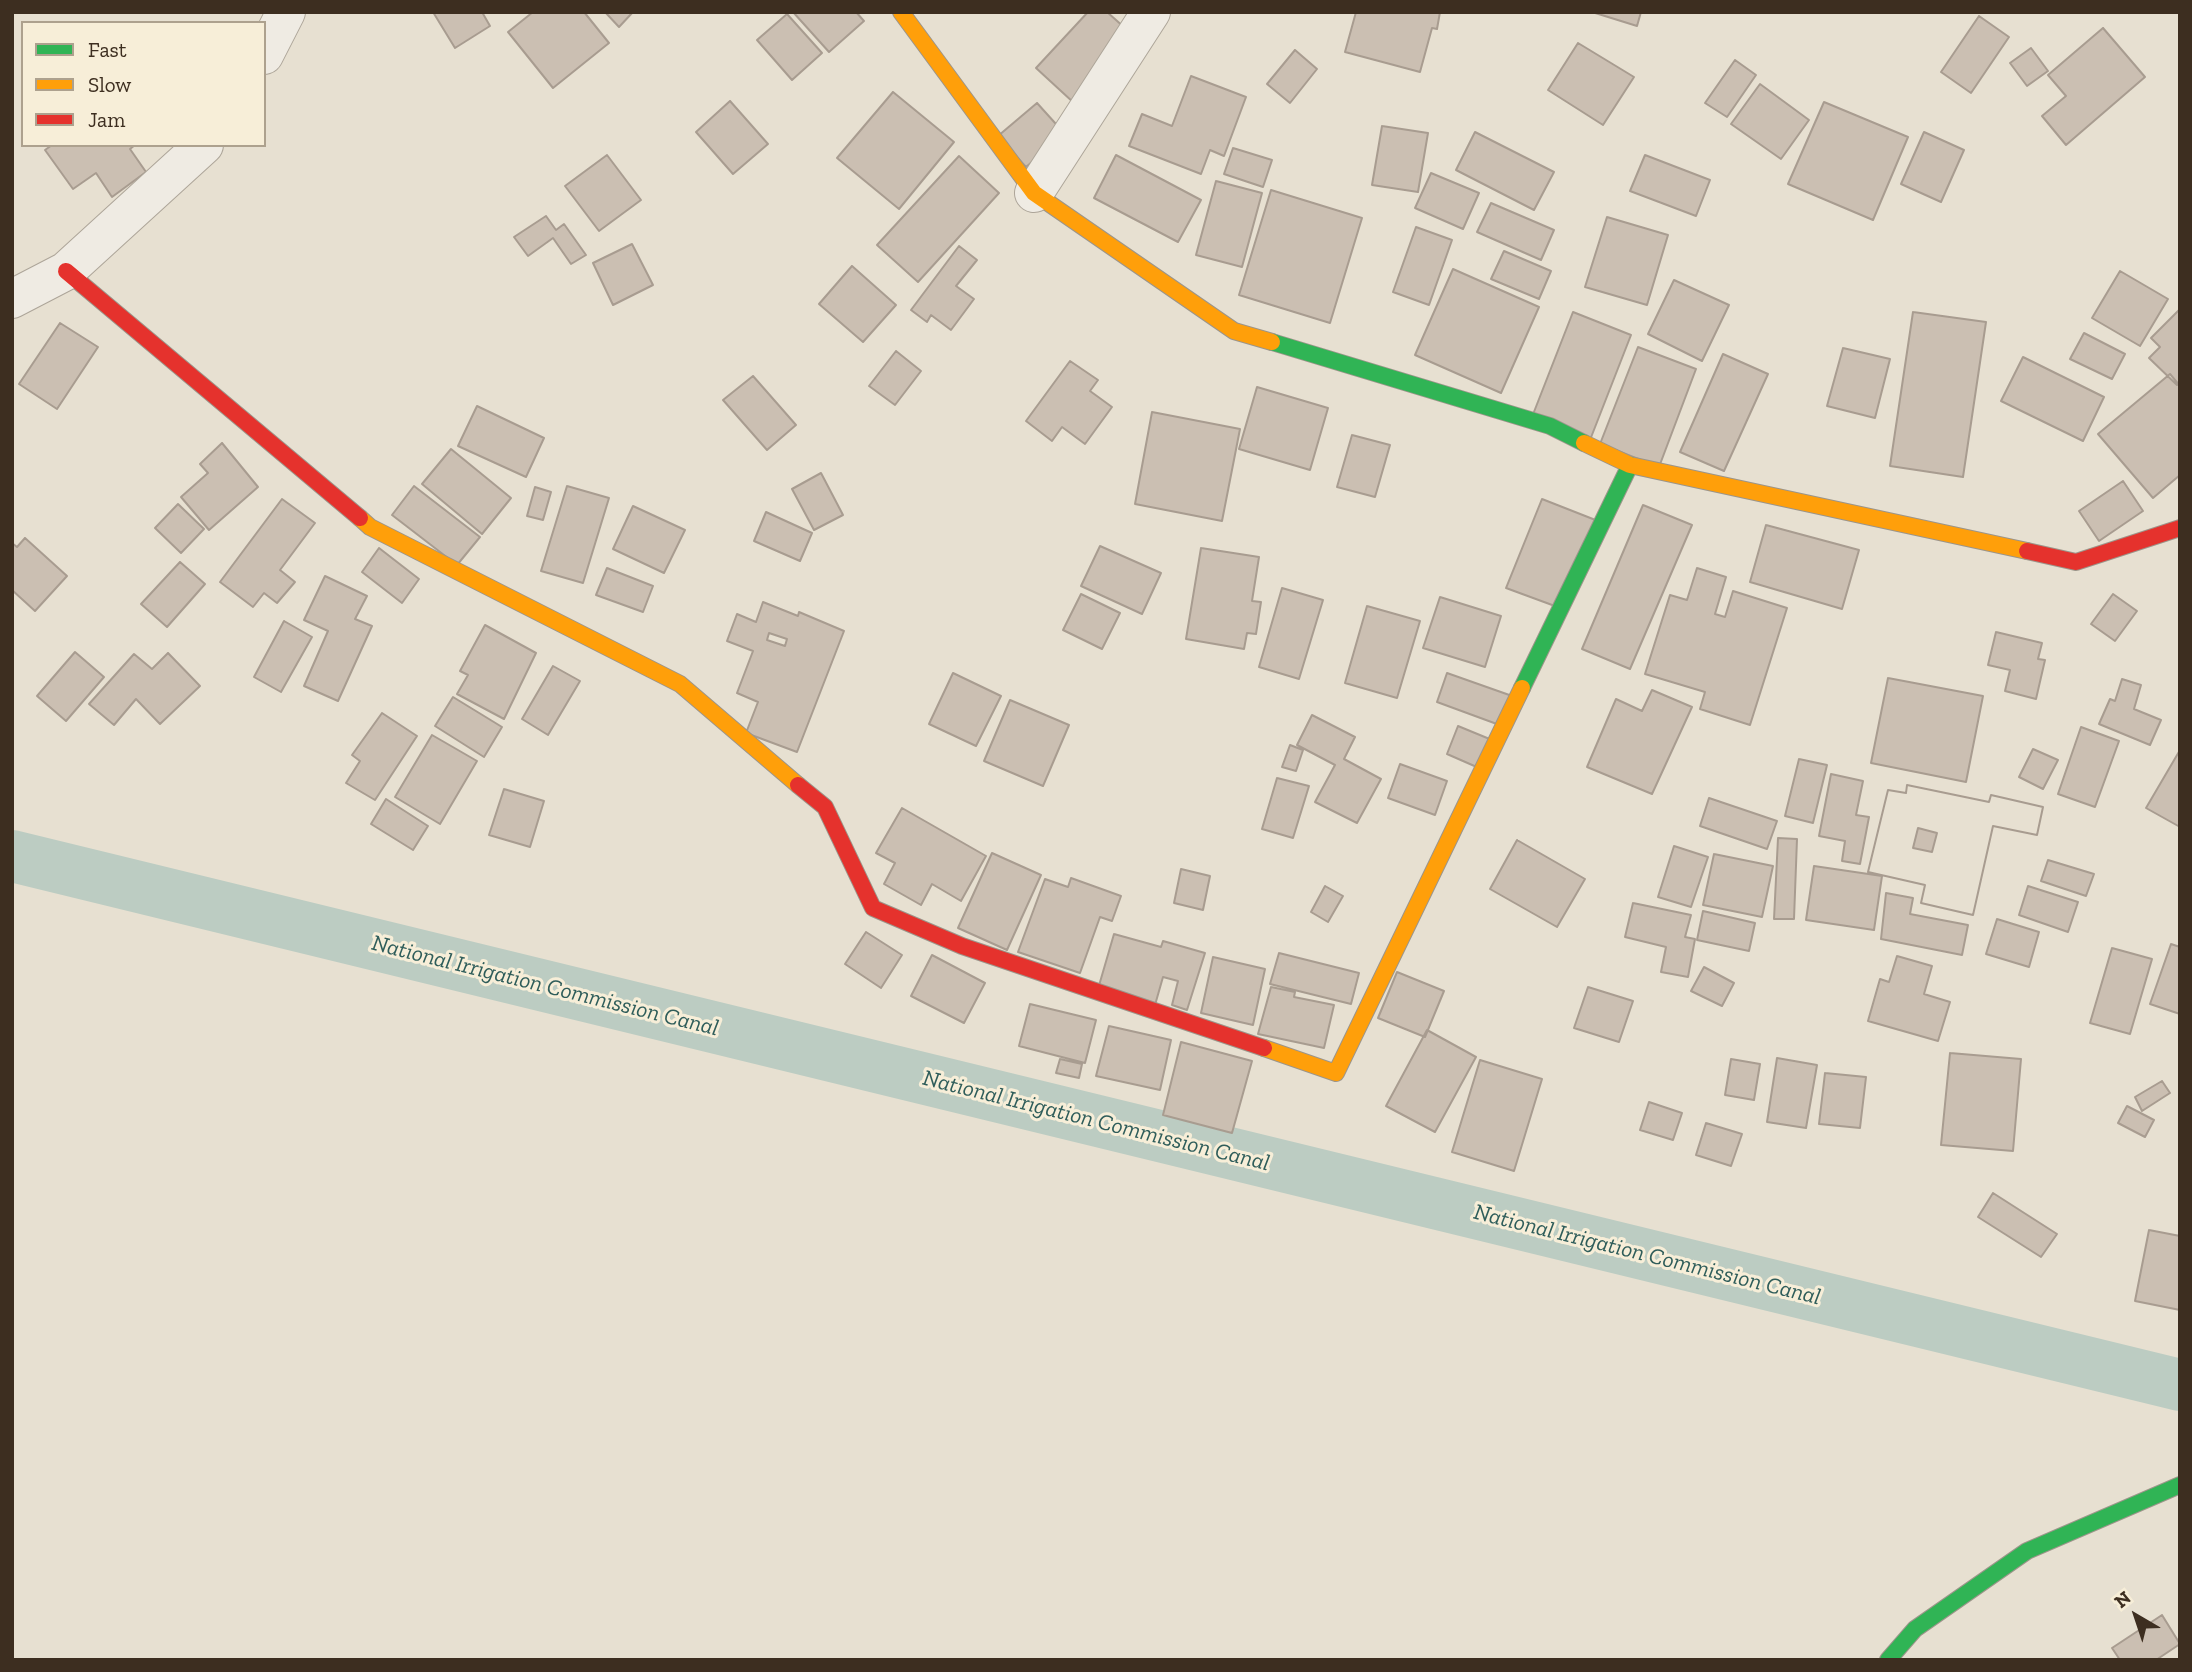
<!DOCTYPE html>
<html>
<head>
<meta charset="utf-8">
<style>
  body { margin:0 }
  #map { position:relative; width:2192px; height:1672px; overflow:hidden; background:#e7e0d1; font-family:"Zilla Slab",serif }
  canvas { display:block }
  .frame { position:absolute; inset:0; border:14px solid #3d2e20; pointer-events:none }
  .legend { position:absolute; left:21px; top:21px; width:245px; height:126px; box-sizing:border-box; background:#f7eed8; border:2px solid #ada18e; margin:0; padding:9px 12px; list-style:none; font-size:21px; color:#3d2e20 }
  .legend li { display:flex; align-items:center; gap:14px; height:35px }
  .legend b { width:35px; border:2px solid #ada18e }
  .north { position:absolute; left:2101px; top:1581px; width:70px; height:70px; -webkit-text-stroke:5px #f7eed8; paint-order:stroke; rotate:321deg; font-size:19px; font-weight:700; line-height:28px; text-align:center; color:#3d2e20 }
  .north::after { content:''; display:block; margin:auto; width:24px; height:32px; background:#3d2e20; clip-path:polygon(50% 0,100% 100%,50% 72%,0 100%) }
</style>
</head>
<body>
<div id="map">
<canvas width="2192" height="1672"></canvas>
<div class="frame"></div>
<ul class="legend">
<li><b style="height:9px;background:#30b455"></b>Fast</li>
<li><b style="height:9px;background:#ff9f0a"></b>Slow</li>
<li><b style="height:9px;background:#e5322d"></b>Jam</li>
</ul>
<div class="north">N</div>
</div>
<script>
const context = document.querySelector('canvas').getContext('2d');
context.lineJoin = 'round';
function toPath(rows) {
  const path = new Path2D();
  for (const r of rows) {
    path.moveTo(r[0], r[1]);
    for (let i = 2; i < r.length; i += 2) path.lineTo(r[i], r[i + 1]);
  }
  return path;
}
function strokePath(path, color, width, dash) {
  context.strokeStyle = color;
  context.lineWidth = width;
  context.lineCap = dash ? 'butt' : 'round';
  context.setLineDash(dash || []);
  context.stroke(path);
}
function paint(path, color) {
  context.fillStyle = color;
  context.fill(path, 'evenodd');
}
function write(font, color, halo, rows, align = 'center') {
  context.font = font + ' "Zilla Slab",serif';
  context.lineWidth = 6;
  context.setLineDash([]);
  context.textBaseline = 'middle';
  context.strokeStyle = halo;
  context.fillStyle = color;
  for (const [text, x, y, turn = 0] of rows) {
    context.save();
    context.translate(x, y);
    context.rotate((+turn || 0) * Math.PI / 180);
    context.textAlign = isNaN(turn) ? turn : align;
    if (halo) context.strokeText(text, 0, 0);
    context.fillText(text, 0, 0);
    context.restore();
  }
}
const canal = toPath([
  [12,856,2180,1385]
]);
const building = toPath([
  [433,12,482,12,490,26,455,48,433,12],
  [533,12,584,12,609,43,553,88,508,32,533,12],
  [605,12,633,12,619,27,605,12],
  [793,12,856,12,864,21,829,52,793,12],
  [1088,12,1107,12,1134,36,1074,103,1036,68,1088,12],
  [1356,12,1440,12,1437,29,1432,28,1420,72,1345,52,1356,12],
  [1592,12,1641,12,1637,26,1592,12],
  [787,14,822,53,792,80,757,40,787,14],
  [1979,16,2009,37,1971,93,1941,72,1979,16],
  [2103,28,2145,77,2066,145,2042,116,2066,96,2048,75,2103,28],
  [1578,43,1634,77,1603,125,1548,90,1578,43],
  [2031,48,2048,71,2027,86,2010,63,2031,48],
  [1295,50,1317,69,1290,103,1267,84,1295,50],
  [1735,60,1756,75,1727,117,1705,103,1735,60],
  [1191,76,1246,97,1224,156,1210,150,1201,174,1129,146,1142,114,1172,126,1191,76],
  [1760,84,1809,120,1781,159,1731,124,1760,84],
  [893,92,954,142,899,209,837,158,893,92],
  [730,101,768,144,733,174,696,132,730,101],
  [1824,102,1908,137,1873,220,1788,184,1824,102],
  [1037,103,1065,134,1026,167,998,136,1037,103],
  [1382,126,1428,133,1418,192,1372,185,1382,126],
  [1475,132,1554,172,1534,210,1456,170,1475,132],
  [1924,132,1964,150,1941,202,1901,184,1924,132],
  [52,145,135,145,130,149,146,172,112,197,96,173,73,189,45,150,52,145],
  [1233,148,1272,160,1263,187,1224,174,1233,148],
  [607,155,641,200,599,231,565,186,607,155],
  [1116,155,1201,200,1178,242,1094,198,1116,155],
  [1645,155,1710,180,1696,216,1630,191,1645,155],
  [959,156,999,193,918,282,877,245,959,156],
  [1431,173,1479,193,1463,229,1415,208,1431,173],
  [1216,181,1262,193,1242,267,1196,255,1216,181],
  [1271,190,1362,218,1330,323,1239,295,1271,190],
  [1491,203,1554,230,1541,260,1477,232,1491,203],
  [546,216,556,230,564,224,586,255,571,264,553,238,528,256,514,237,546,216],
  [1607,217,1668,235,1647,305,1585,287,1607,217],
  [1416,227,1452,240,1429,305,1393,292,1416,227],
  [632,244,653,285,613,305,593,263,632,244],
  [959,246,977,260,956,286,974,299,951,330,931,315,927,322,911,310,959,246],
  [1504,251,1551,271,1539,299,1491,279,1504,251],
  [852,266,896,305,863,342,819,304,852,266],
  [1453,269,1539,307,1501,393,1415,355,1453,269],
  [2120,271,2168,299,2140,346,2092,318,2120,271],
  [1674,280,1729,305,1702,361,1648,334,1674,280],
  [2180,309,2180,382,2177,385,2149,358,2160,347,2151,338,2180,309],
  [1573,312,1631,335,1590,440,1532,417,1573,312],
  [1913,312,1986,322,1963,477,1890,466,1913,312],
  [60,323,98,347,57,409,19,384,60,323],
  [2084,333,2125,354,2112,379,2070,359,2084,333],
  [1638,347,1696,369,1659,467,1600,444,1638,347],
  [1843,348,1890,359,1875,418,1827,406,1843,348],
  [896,351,921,371,895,405,869,386,896,351],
  [1723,354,1768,374,1724,471,1680,452,1723,354],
  [2023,357,2104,397,2083,441,2001,401,2023,357],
  [1070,361,1098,380,1090,391,1112,407,1085,444,1062,427,1052,441,1026,421,1070,361],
  [2170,374,2180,386,2180,475,2153,498,2098,434,2170,374],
  [753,376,796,425,767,450,723,400,753,376],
  [1257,387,1328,408,1310,470,1239,449,1257,387],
  [477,406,544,438,526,477,458,446,477,406],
  [1152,412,1240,429,1222,521,1135,504,1152,412],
  [1352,435,1390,445,1375,497,1337,487,1352,435],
  [222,443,258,487,209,530,181,497,208,473,200,464,222,443],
  [451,449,511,498,482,534,422,484,451,449],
  [821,473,843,515,814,530,792,489,821,473],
  [2123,481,2143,511,2099,541,2079,511,2123,481],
  [414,486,480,537,457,565,392,515,414,486],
  [567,486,609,498,583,583,541,571,567,486],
  [535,487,551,492,543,520,527,516,535,487],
  [282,499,315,523,280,570,295,582,277,603,264,593,253,607,220,582,282,499],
  [1542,499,1598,521,1563,609,1506,588,1542,499],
  [178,504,204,529,181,553,155,528,178,504],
  [1643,505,1692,525,1630,669,1582,649,1643,505],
  [633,506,685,530,664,573,613,549,633,506],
  [766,512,812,533,800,561,754,541,766,512],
  [1766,525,1859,550,1842,609,1750,582,1766,525],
  [25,538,67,576,35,611,12,590,12,543,17,547,25,538],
  [1100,546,1161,573,1142,614,1081,586,1100,546],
  [379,548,419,579,402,603,362,572,379,548],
  [1201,548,1259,557,1252,601,1261,602,1256,634,1247,633,1244,649,1186,639,1201,548],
  [180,562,205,584,167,627,141,604,180,562],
  [607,568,653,586,643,612,596,595,607,568],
  [1697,568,1726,577,1715,614,1725,617,1733,591,1787,608,1750,725,1700,709,1705,692,1645,674,1670,595,1687,600,1697,568],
  [325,576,367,596,355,619,372,626,338,701,304,686,328,631,304,620,325,576],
  [1282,588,1323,600,1299,679,1259,667,1282,588],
  [1081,594,1120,613,1102,649,1063,630,1081,594],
  [2113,594,2137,611,2115,641,2091,624,2113,594],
  [1440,597,1501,616,1485,667,1423,648,1440,597],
  [763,602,798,616,799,612,844,631,797,752,746,733,758,702,737,693,753,651,727,641,737,614,756,622,763,602],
  [769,633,787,639,785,646,767,640,769,633],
  [1367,606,1420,621,1397,698,1345,683,1367,606],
  [284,621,312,637,281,692,254,677,284,621],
  [485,625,536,653,504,719,457,694,468,675,460,671,485,625],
  [1996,632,2042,643,2038,659,2045,660,2036,699,2005,691,2010,670,1988,665,1996,632],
  [75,652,104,677,66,721,37,696,75,652],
  [168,653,200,686,160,724,136,699,114,725,89,704,134,654,152,669,168,653],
  [553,666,580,681,548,735,522,719,553,666],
  [953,673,1001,696,976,746,929,724,953,673],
  [1447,673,1515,697,1505,727,1437,702,1447,673],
  [1888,678,1983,696,1966,782,1871,763,1888,678],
  [2122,679,2141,685,2134,709,2161,720,2150,745,2099,724,2110,699,2115,701,2122,679],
  [1652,690,1692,707,1652,794,1587,767,1616,699,1642,711,1652,690],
  [453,697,502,727,484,757,435,726,453,697],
  [1010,700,1069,725,1043,786,984,761,1010,700],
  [382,713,417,736,375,800,346,783,360,761,352,755,382,713],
  [1312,715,1355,737,1344,759,1381,779,1357,823,1315,802,1335,765,1297,745,1312,715],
  [1458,726,1492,740,1479,768,1447,754,1458,726],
  [2081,727,2119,741,2095,807,2058,794,2081,727],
  [432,735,477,761,440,824,395,797,432,735],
  [1290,745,1303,750,1296,771,1282,767,1290,745],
  [2033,749,2058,760,2043,789,2019,777,2033,749],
  [2180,750,2180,827,2146,808,2180,750],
  [1799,759,1827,765,1813,823,1785,816,1799,759],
  [1400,764,1447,781,1435,815,1388,798,1400,764],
  [1831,774,1863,781,1856,815,1869,817,1860,864,1842,861,1845,841,1819,836,1831,774],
  [1277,778,1309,786,1293,838,1262,829,1277,778],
  [1907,785,1989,802,1991,795,2043,807,2037,835,1993,826,1973,915,1921,903,1925,885,1868,872,1888,790,1906,793,1907,785],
  [1918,828,1937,833,1932,852,1913,848,1918,828],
  [1907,785,1989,802,1991,795,2043,807,2037,835,1993,826,1973,915,1921,903,1925,885,1868,872,1888,790,1906,793,1907,785],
  [504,789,544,801,530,847,489,835,504,789],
  [1709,798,1777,821,1767,849,1700,826,1709,798],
  [386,799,428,826,413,850,371,824,386,799],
  [902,808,986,856,961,901,932,884,921,905,884,884,895,863,876,853,902,808],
  [1778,838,1797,839,1794,919,1774,919,1778,838],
  [1517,840,1585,879,1557,927,1490,889,1517,840],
  [1674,846,1708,857,1691,907,1658,897,1674,846],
  [992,853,1041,875,1007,950,958,928,992,853],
  [1714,854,1773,866,1762,917,1703,905,1714,854],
  [2048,860,2094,874,2086,896,2041,881,2048,860],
  [1814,866,1882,876,1874,930,1806,920,1814,866],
  [1181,869,1210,876,1203,910,1174,903,1181,869],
  [1071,878,1121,896,1112,921,1100,917,1080,973,1018,952,1045,879,1068,887,1071,878],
  [1325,886,1343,896,1328,922,1311,912,1325,886],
  [2028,886,2078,902,2068,932,2019,915,2028,886],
  [1886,893,1913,898,1910,914,1968,925,1962,955,1881,939,1886,893],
  [1633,903,1691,915,1685,937,1695,939,1688,977,1661,972,1666,947,1625,937,1633,903],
  [1703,911,1755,923,1749,951,1697,940,1703,911],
  [1997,919,2039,932,2029,967,1986,954,1997,919],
  [866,932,902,955,881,988,845,964,866,932],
  [1114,934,1161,947,1163,941,1205,953,1187,1010,1172,1005,1178,981,1163,977,1155,1005,1098,989,1114,934],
  [2171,944,2180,947,2180,1014,2150,1004,2171,944],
  [2112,948,2152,959,2130,1034,2090,1023,2112,948],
  [1279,953,1359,973,1351,1004,1270,984,1279,953],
  [932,955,985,983,964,1023,911,996,932,955],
  [1897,956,1932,966,1924,994,1950,1002,1938,1041,1868,1021,1880,979,1889,982,1897,956],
  [1213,957,1265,969,1253,1025,1201,1013,1213,957],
  [1704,967,1734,983,1722,1006,1691,991,1704,967],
  [1397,972,1444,991,1425,1037,1378,1018,1397,972],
  [1271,987,1295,992,1294,997,1334,1005,1324,1048,1258,1034,1271,987],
  [1588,987,1633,1001,1619,1042,1574,1028,1588,987],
  [1030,1004,1096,1020,1085,1063,1019,1046,1030,1004],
  [1109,1026,1171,1040,1160,1090,1096,1076,1109,1026],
  [1427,1030,1476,1057,1435,1132,1386,1106,1427,1030],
  [1181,1042,1252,1061,1232,1133,1163,1115,1181,1042],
  [1950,1053,2021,1059,2013,1151,1941,1145,1950,1053],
  [1777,1058,1817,1065,1806,1128,1767,1122,1777,1058],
  [1060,1059,1082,1064,1079,1078,1056,1073,1060,1059],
  [1731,1059,1760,1064,1754,1100,1725,1095,1731,1059],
  [1480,1060,1542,1079,1514,1171,1452,1152,1480,1060],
  [1825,1073,1866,1077,1860,1128,1819,1124,1825,1073],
  [2162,1081,2170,1093,2142,1111,2135,1097,2162,1081],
  [1649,1102,1682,1113,1673,1140,1640,1130,1649,1102],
  [2127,1106,2154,1120,2145,1137,2118,1123,2127,1106],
  [1706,1123,1742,1134,1731,1166,1696,1155,1706,1123],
  [1993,1193,2057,1234,2041,1257,1978,1217,1993,1193],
  [2149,1230,2180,1236,2180,1310,2135,1301,2149,1230],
  [2162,1615,2180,1644,2156,1660,2120,1660,2112,1648,2162,1615]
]);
const street = toPath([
  [264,55,286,12],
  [1034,193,1151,12],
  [12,299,66,271,204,145]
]);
const fast = toPath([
  [1272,342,1550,426,1584,443],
  [1522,688,1630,465],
  [1888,1660,1915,1629,2027,1551,2180,1485]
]);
const slow = toPath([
  [901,12,1034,193,1234,331,1272,342],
  [1584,443,1630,465,2027,551],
  [360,518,370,527,680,684,798,785],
  [1264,1048,1336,1073,1522,688]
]);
const jam = toPath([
  [66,271,360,518],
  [2027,551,2076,562,2180,528],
  [798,785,825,807,873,908,962,946,1264,1048]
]);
const waterNames = [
  ["National Irrigation Commission Canal",545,986,14],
  ["National Irrigation Commission Canal",1096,1121,14],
  ["National Irrigation Commission Canal",1647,1255,14]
];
strokePath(canal, '#bcccc2', 52);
paint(building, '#cbbfb2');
strokePath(building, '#a89c90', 2);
strokePath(street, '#ada599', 40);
strokePath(fast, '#9c958a', 18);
strokePath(slow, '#9c958a', 18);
strokePath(jam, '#9c958a', 18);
strokePath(street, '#efebe3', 38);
strokePath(fast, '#30b455', 16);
strokePath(slow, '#ff9f0a', 16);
strokePath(jam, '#e5322d', 16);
write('italic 23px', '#2f5d5a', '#f7eed8', waterNames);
</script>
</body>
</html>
